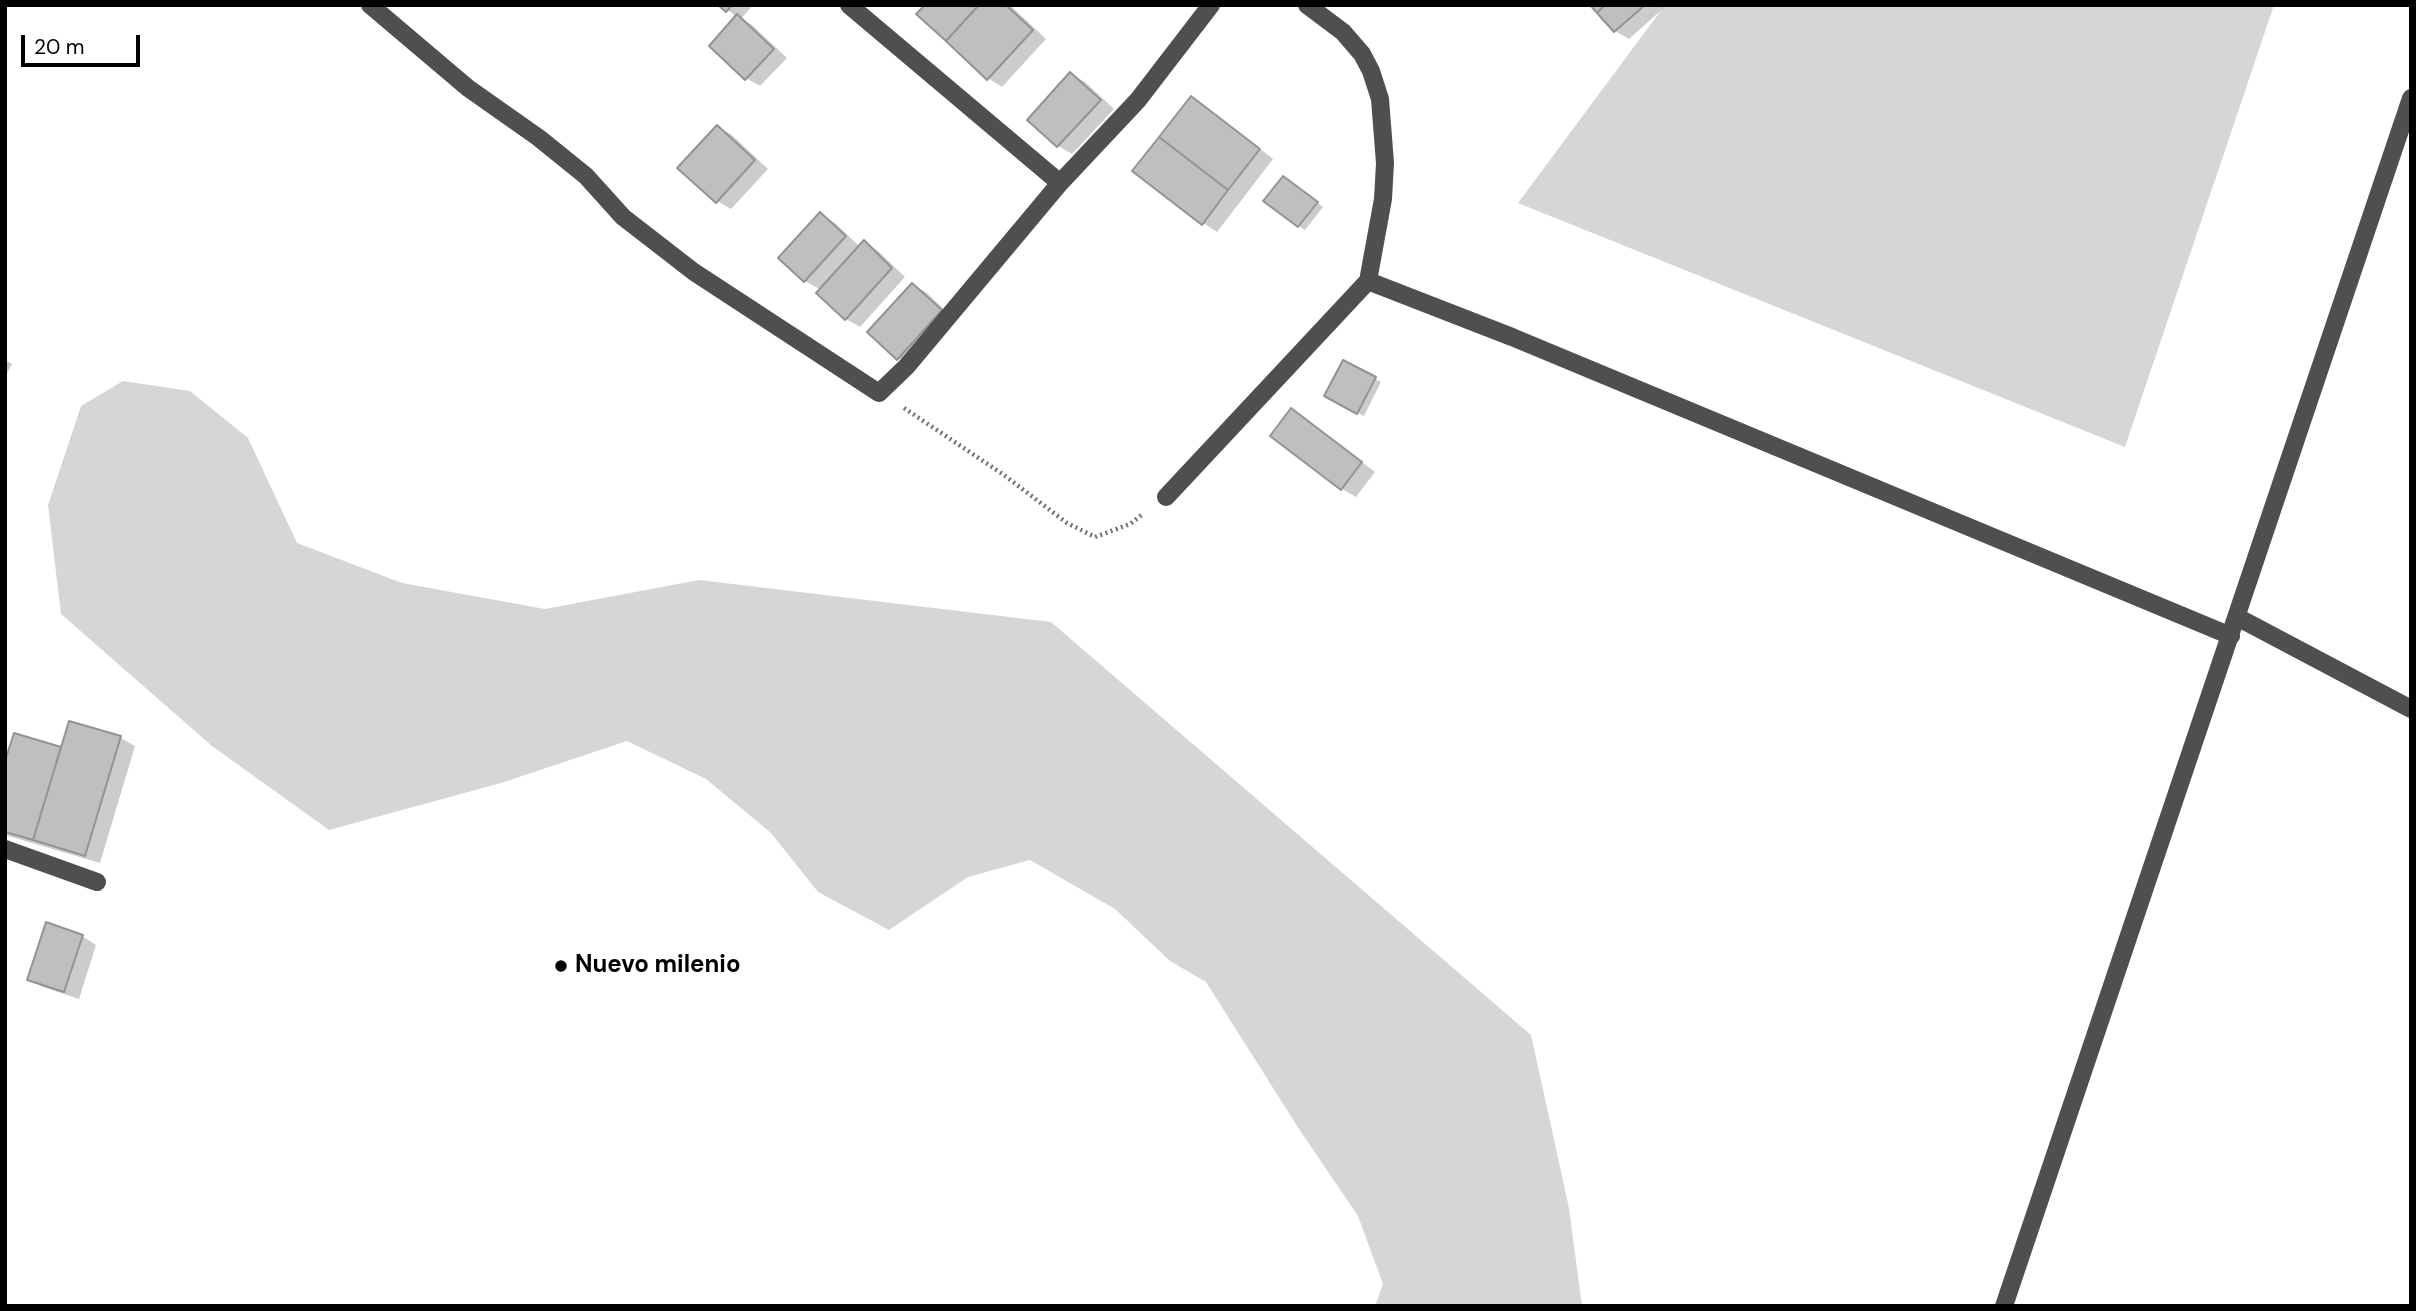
<!DOCTYPE html>
<html>
<head>
<meta charset="utf-8">
<style>
  body { margin:0 }
  #map { position:relative; width:2416px; height:1311px; overflow:hidden; background:#fff; font-family:"DM Sans",sans-serif }
  canvas { display:block }
  .frame { position:absolute; inset:0; border:7px solid #000; pointer-events:none }
  .scale { position:absolute; left:21px; top:35px; width:119px; height:32px; box-sizing:border-box; border:4px solid #000; border-top:0; padding-left:9px; font-size:21px; line-height:24px; white-space:nowrap; color:#000; -webkit-text-stroke:5px #fff; paint-order:stroke }
</style>
</head>
<body>
<div id="map">
<canvas width="2416" height="1311"></canvas>
<div class="frame"></div>
<div class="scale">20 m</div>
</div>
<script>
const context = document.querySelector('canvas').getContext('2d');
context.lineJoin = 'round';
function paint(path, color) {
  context.fillStyle = color;
  context.fill(path, 'evenodd');
}
function toPath(rows) {
  const path = new Path2D();
  for (const r of rows) {
    path.moveTo(r[0], r[1]);
    for (let i = 2; i < r.length; i += 2) path.lineTo(r[i], r[i + 1]);
  }
  return path;
}
function strokePath(path, color, width, dash) {
  context.strokeStyle = color;
  context.lineWidth = width;
  context.lineCap = dash ? 'butt' : 'round';
  context.setLineDash(dash || []);
  context.stroke(path);
}
function write(font, color, halo, rows, align = 'center') {
  context.font = font + ' "DM Sans",sans-serif';
  context.lineWidth = 6;
  context.setLineDash([]);
  context.textBaseline = 'middle';
  context.strokeStyle = halo;
  context.fillStyle = color;
  for (const [text, x, y, turn = 0] of rows) {
    context.save();
    context.translate(x, y);
    context.rotate((+turn || 0) * Math.PI / 180);
    context.textAlign = isNaN(turn) ? turn : align;
    if (halo) context.strokeText(text, 0, 0);
    context.fillText(text, 0, 0);
    context.restore();
  }
}
const green = toPath([
  [1665,5,2274,5,2125,447,1518,203],
  [123,381,190,391,248,438,297,543,402,583,545,609,699,580,1051,622,1531,1035,1569,1208,1582,1306,1375,1306,1383,1284,1358,1216,1299,1129,1206,982,1170,961,1115,909,1030,860,968,877,889,930,818,892,771,833,706,779,627,741,501,783,329,830,212,746,61,614,48,505,81,406]
]);
const shadow = toPath([
  [721,5,753,5,741,19,752,25,787,58,760,86,746,78,737,17],
  [927,5,1010,5,1046,39,1002,87,988,78],
  [1592,5,1667,5,1629,39,1615,31],
  [1071,74,1085,82,1114,109,1072,154,1058,146],
  [1191,98,1205,106,1273,159,1217,232,1203,223],
  [718,127,732,135,768,169,731,209,717,201],
  [1290,182,1323,207,1305,230,1299,226],
  [820,215,835,223,860,247,864,243,878,251,905,277,860,327,846,319,821,290,805,281],
  [913,285,927,293,955,320,912,366,898,358],
  [5,360,12,364,5,377],
  [1344,362,1381,382,1364,416,1326,396],
  [1292,411,1306,419,1375,472,1356,497,1342,489],
  [70,723,121,738,135,746,100,863,5,835,5,768,15,735,62,749],
  [82,936,96,945,79,999,43,987,29,979]
]);
const building = toPath([
  [718,5,732,5,726,12,718,5],
  [925,5,979,5,946,41,916,14,925,5],
  [979,5,1006,5,1033,30,987,80,946,41,979,5],
  [1590,5,1605,5,1597,13,1590,5],
  [1605,5,1645,5,1614,32,1597,13,1605,5],
  [737,14,774,49,745,80,709,46,737,14],
  [1070,72,1101,100,1057,147,1027,120,1070,72],
  [1191,96,1260,149,1228,190,1159,137,1191,96],
  [717,125,755,160,716,203,677,168,717,125],
  [1159,137,1228,190,1202,225,1132,171,1159,137],
  [1283,176,1318,202,1298,227,1263,201,1283,176],
  [820,212,846,236,804,282,778,258,820,212],
  [864,240,892,268,845,320,816,293,864,240],
  [912,283,942,310,897,360,867,332,912,283],
  [1343,360,1376,377,1357,414,1324,396,1343,360],
  [1291,408,1362,462,1341,490,1270,436,1291,408],
  [69,721,121,736,85,856,33,840,69,721],
  [14,733,61,747,33,840,5,832,5,761,14,733],
  [46,922,83,935,64,992,27,980,46,922]
]);
const path = toPath([
  [904,408,1004,475,1067,523,1095,537,1130,524,1143,514]
]);
const minor = toPath([
  [370,5,468,88,539,138,586,176,623,217,694,272,879,393,907,366,1060,183,1138,100,1211,5],
  [849,5,1060,183],
  [1307,5,1343,32,1362,54,1371,71,1380,99,1385,163,1383,199,1368,281,1512,337,2231,636],
  [1166,497,1368,281],
  [2237,617,2411,709],
  [5,849,97,882],
  [2004,1306,2411,98]
]);
const markers = [
  [561,966,7,"#000"]
];
const poiNames = [
  ["Nuevo milenio",575,966]
];
paint(green, '#d6d6d6');
paint(shadow, '#0003');
paint(building, '#bfbfbf');
strokePath(building, '#939393', 2);
strokePath(path, '#717171', 4.5, [2, 3.5]);
strokePath(minor, '#4f4f4f', 18);
for (const [x, y, r, color] of markers) {
  const dot = new Path2D();
  dot.arc(x, y, r, 0, 2 * Math.PI);
  context.fillStyle = color;
  context.fill(dot);
  strokePath(dot, '#fff', 2.5);
}
write('bold 24px', '#000', '#fff', poiNames, 'left');
</script>
</body>
</html>
